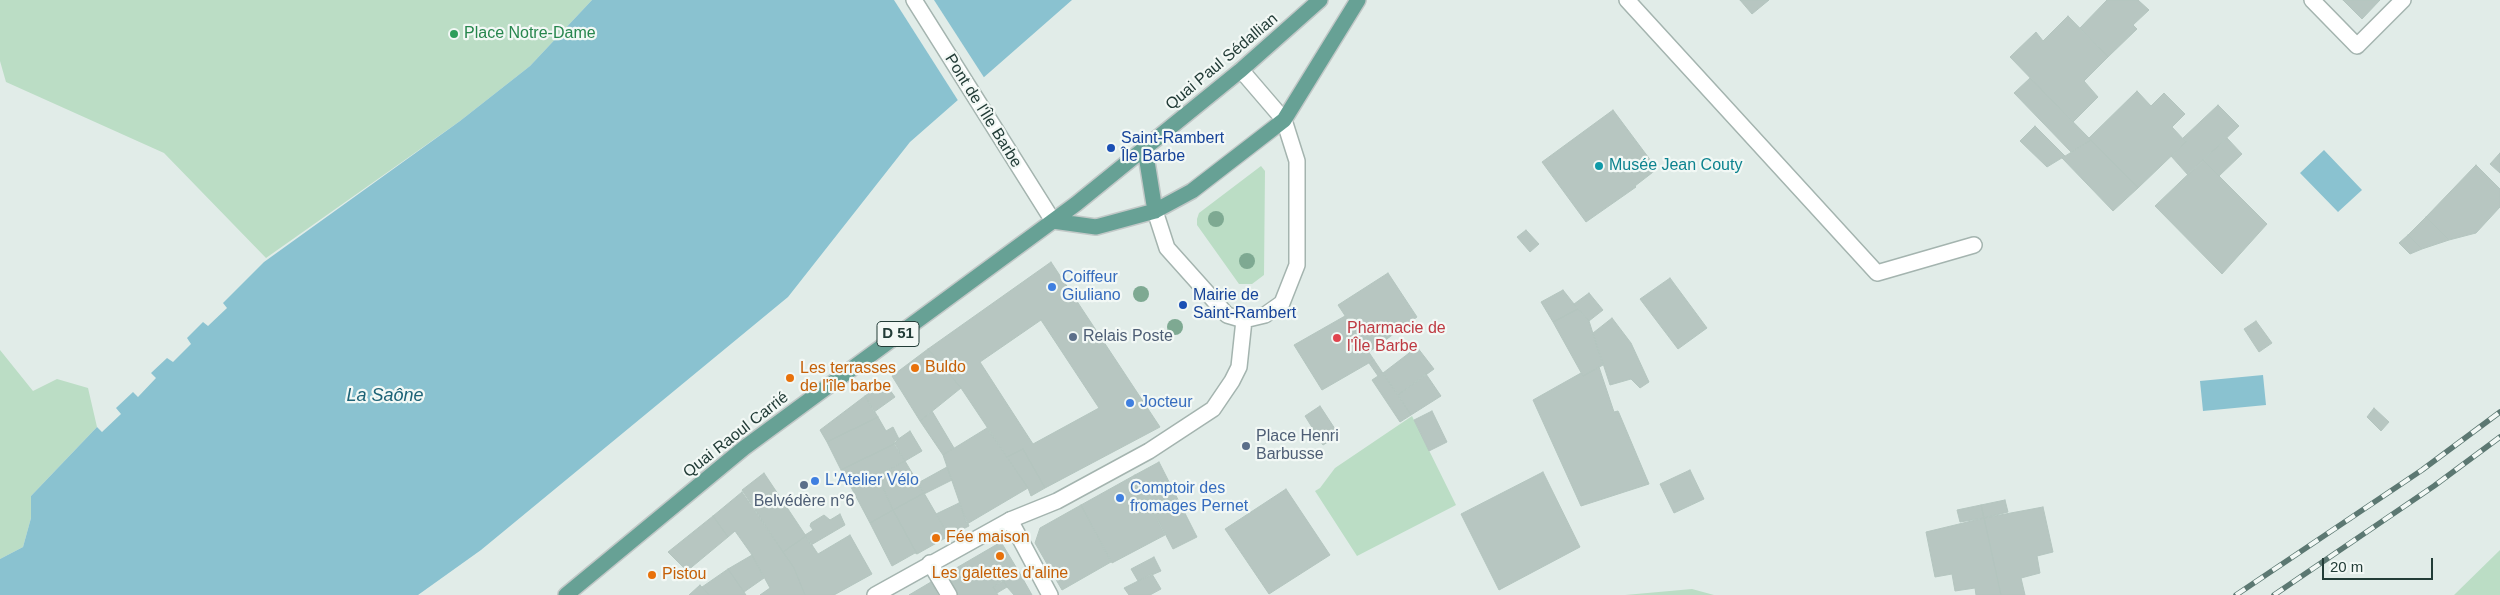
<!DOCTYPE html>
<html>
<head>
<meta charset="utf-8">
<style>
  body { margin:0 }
  #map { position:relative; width:2500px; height:595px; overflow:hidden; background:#e1ece8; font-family:Helvetica,sans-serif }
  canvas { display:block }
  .scale { position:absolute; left:2322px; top:558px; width:111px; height:22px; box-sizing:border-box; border:2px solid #223c37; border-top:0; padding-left:6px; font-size:15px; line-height:18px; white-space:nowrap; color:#223c37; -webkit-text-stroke:4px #f2f8f5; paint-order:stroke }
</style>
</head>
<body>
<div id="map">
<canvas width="2500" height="595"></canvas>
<div class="scale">20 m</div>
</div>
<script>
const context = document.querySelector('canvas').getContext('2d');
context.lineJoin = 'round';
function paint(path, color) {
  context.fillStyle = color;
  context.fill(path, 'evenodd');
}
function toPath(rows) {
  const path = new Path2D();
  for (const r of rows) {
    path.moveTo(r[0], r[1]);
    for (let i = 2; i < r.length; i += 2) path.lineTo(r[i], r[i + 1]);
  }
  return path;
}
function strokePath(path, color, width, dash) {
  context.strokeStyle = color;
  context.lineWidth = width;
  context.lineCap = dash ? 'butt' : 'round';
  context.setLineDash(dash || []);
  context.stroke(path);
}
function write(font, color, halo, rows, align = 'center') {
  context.font = font + ' Helvetica,sans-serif';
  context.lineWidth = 4.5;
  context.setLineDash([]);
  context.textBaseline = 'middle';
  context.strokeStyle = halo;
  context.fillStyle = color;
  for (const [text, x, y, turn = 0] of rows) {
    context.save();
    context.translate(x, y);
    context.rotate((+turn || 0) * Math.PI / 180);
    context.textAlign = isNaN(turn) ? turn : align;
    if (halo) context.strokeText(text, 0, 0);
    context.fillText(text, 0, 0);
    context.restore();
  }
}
const green = toPath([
  [0,0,592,0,530,66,460,121,266,258,164,153,6,82,0,61],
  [1261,166,1265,171,1264,275,1252,284,1239,284,1197,225,1197,219,1199,213],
  [0,350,33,391,57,379,88,388,97,427,31,496,31,518,23,547,0,559],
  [1412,416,1456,505,1357,556,1315,491,1320,488,1335,468],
  [2500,550,2500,595,2454,595],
  [1692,589,1714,595,1625,595]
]);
const water = toPath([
  [592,0,1072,0,910,142,788,297,481,550,418,595,0,595,0,559,23,547,31,518,31,496,97,427,102,432,121,414,116,408,133,392,138,397,156,378,151,373,167,358,173,362,191,344,187,338,203,322,208,326,227,308,223,303,264,262,460,121,530,66],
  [2324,150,2362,190,2338,212,2300,173],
  [2263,375,2266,405,2203,411,2200,381]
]);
const pier = toPath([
  [894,0,934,0,985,79,959,102]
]);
const building = toPath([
  [1740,0,1769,0,1752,14,1740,0],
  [2107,0,2138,0,2149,10,2133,25,2137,29,2108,57,2080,28,2107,0],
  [2343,0,2380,0,2362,19,2343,0],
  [2068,16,2108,57,2084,81,2098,97,2073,122,2010,57,2036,32,2043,41,2068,16],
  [2030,78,2089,138,2091,140,2071,152,2014,93,2030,78],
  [2137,91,2151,106,2164,93,2185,114,2172,127,2186,142,2138,188,2089,138,2137,91],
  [2218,105,2239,126,2188,175,2171,156,2186,142,2183,138,2218,105],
  [1613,110,1657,169,1635,186,1636,187,1586,222,1542,162,1613,110],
  [2035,126,2065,156,2047,167,2020,141,2035,126],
  [2227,138,2242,154,2219,176,2203,160,2227,138],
  [2091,140,2138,188,2113,211,2062,158,2091,140],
  [2500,153,2500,173,2490,164,2500,153],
  [2203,160,2267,224,2222,274,2155,206,2203,160],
  [2476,165,2500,189,2500,207,2476,233,2449,240,2426,217,2476,165],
  [2426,217,2449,240,2422,249,2408,235,2426,217],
  [1526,230,1539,244,1530,252,1517,237,1526,230],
  [2408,235,2422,249,2410,254,2399,243,2408,235],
  [1051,262,1160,427,1045,488,1023,449,1007,457,961,388,928,349,1051,262],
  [1041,320,1099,408,1033,444,980,362,1041,320],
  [1388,273,1417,317,1369,352,1338,305,1388,273],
  [1670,278,1707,328,1678,349,1640,299,1670,278],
  [1563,290,1578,309,1553,322,1541,302,1563,290],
  [1589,293,1603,310,1589,321,1574,304,1589,293],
  [1578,309,1589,321,1603,365,1583,376,1553,322,1578,309],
  [1345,316,1374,360,1322,390,1294,345,1345,316],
  [1612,318,1631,343,1649,382,1640,388,1631,379,1610,385,1593,333,1612,318],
  [2256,321,2272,343,2259,352,2244,329,2256,321],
  [1417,347,1434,369,1398,395,1383,373,1417,347],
  [928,349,961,388,920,421,892,376,928,349],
  [1374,360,1411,415,1400,422,1372,380,1378,376,1369,363,1374,360],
  [1599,367,1614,412,1618,411,1619,413,1649,484,1581,506,1533,400,1581,373,1583,376,1599,367],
  [1426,374,1441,396,1411,415,1398,395,1426,374],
  [884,382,895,397,874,412,865,396,884,382],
  [865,396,878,417,827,442,820,430,865,396],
  [1320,406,1339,435,1323,445,1305,416,1320,406],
  [2374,408,2389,422,2381,431,2367,417,2374,408],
  [932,411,954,448,943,455,920,421,932,411],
  [1432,411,1447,442,1429,451,1414,420,1432,411],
  [878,417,886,431,893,427,899,439,894,444,841,470,827,442,878,417],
  [987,428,1028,488,967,524,943,455,987,428],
  [910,431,922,451,905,461,894,442,910,431],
  [894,444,905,461,852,489,841,470,894,444],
  [1023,449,1045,488,1031,496,1028,488,1007,457,1023,449],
  [905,461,924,493,893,510,878,476,905,461],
  [1159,462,1197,537,1173,549,1135,475,1159,462],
  [947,467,952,480,924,494,918,483,947,467],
  [1690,470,1704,499,1674,513,1660,484,1690,470],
  [1543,472,1580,547,1499,590,1461,514,1543,472],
  [764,473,806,536,783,552,742,490,764,473],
  [877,475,893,510,870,523,852,489,877,475],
  [1135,475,1165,535,1112,563,1081,505,1135,475],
  [1286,489,1330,555,1269,594,1225,529,1286,489],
  [742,492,794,568,805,595,760,595,770,588,752,555,735,531,728,537,713,516,742,492],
  [924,493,949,536,917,554,893,510,924,493],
  [2005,500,2008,512,1984,518,1981,505,2005,500],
  [959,503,969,526,949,536,936,514,959,503],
  [1081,505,1111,562,1062,590,1035,543,1040,528,1081,505],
  [1981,505,1984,518,1960,522,1957,510,1981,505],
  [2043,507,2053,552,2037,556,2040,573,2021,578,2025,595,2001,595,1984,518,2043,507],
  [893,510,917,554,915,553,892,566,870,523,893,510],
  [840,514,845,525,811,545,805,535,813,530,810,526,811,523,824,515,830,520,840,514],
  [713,516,728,537,687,571,668,552,713,516],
  [1984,518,2001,595,1976,595,1975,588,1955,591,1952,574,1935,577,1926,532,1984,518],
  [850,535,872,574,834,595,805,595,794,568,783,552,806,536,818,554,850,535],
  [1001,542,1019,572,993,587,998,595,958,595,946,574,1001,542],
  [752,555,764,578,744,592,728,569,752,555],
  [1154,557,1161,571,1138,581,1131,569,1154,557],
  [728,569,746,595,709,595,702,587,728,569],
  [1019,572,1032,595,1014,595,1007,587,1003,580,1019,572],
  [1152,574,1161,589,1150,595,1129,595,1124,588,1152,574],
  [1003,580,1007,587,997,593,993,587,1003,580],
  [931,582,938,595,909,595,931,582],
  [700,585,709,595,689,595,700,585]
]);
const service = toPath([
  [1627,0,1877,273,1974,245],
  [930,563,949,595]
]);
const minor = toPath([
  [914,0,1053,221],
  [2312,0,2357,46,2403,0],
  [1241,70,1284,120],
  [1010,520,1050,595]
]);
const tertiary = toPath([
  [1155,211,1167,248,1227,315,1244,320,1265,315,1282,303,1297,265,1297,161,1284,120],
  [875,595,1010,520,1057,501,1149,451,1213,409,1232,381,1239,367,1244,320]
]);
const primary = toPath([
  [1145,149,1155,211],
  [1053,221,1096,227,1155,211,1192,191,1284,120,1358,0],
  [566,595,744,448,1076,204,1241,70,1320,0]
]);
const rail = toPath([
  [2236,595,2422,470,2500,412],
  [2274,595,2434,486,2500,437]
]);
const trees = [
  [1216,219],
  [1247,261],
  [1141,294],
  [1175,327]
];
const markers = [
  [454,34,5,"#2e9e5b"],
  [1111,148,5,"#1a4fb4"],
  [1599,166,5,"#0f9aa8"],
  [1052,287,5,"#3f7fe0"],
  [1183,305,5,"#1a4fb4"],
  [1073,337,5,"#5c6f8a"],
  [1337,338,5,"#e0444e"],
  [915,368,5,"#e8710a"],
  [790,378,5,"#e8710a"],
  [1130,403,5,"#3f7fe0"],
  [1246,446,5,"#5c6f8a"],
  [815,481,5,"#3f7fe0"],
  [804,485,5,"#5c6f8a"],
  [1120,498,5,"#3f7fe0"],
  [936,538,5,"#e8710a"],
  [1000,556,5,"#e8710a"],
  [652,575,5,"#e8710a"]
];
const shields = [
  [898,334,42]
];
const shieldNames = [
  ["D 51",898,334]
];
const leisureNames = [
  ["Place Notre-Dame",464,34]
];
const streetNames = [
  ["Quai Paul Sédallian",1222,62,-40],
  ["Pont de l'Île Barbe",983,111,58],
  ["Quai Raoul Carrié",736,435,-38]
];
const transitNames = [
  ["Saint-Rambert",1121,139],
  ["Île Barbe",1121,157],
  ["Mairie de",1193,296],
  ["Saint-Rambert",1193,314]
];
const cultureNames = [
  ["Musée Jean Couty",1609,166]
];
const shopNames = [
  ["Coiffeur",1062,278],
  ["Giuliano",1062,296],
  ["Jocteur",1140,403],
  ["L'Atelier Vélo",825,481],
  ["Comptoir des",1130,489],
  ["fromages Pernet",1130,507]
];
const healthNames = [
  ["Pharmacie de",1347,329],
  ["l'Île Barbe",1347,347]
];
const serviceNames = [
  ["Relais Poste",1083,337],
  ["Place Henri",1256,437],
  ["Barbusse",1256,455],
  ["Belvédère n°6",804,502,"center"]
];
const foodNames = [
  ["Buldo",925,368],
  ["Les terrasses",800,369],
  ["de l'île barbe",800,387],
  ["Fée maison",946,538],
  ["Les galettes d'aline",1000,574,"center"],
  ["Pistou",662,575]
];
const waterNames = [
  ["La Saône",385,396]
];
paint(green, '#bbddc5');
paint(water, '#8ac2d0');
paint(pier, '#e1ece8');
paint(building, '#b7c6c1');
strokePath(building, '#b4c5bf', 1);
strokePath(service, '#a4b4af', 18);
strokePath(minor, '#a4b4af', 18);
strokePath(tertiary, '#a4b4af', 18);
strokePath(primary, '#c1c8c7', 18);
strokePath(service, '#fff', 15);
strokePath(minor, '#fff', 15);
strokePath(tertiary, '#fff', 15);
strokePath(primary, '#67a195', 15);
strokePath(rail, '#5c7872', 5.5);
strokePath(rail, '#f2f8f5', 4, [11]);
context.fillStyle = '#7ea992';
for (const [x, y] of trees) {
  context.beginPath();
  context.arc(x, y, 8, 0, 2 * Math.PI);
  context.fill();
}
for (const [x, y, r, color] of markers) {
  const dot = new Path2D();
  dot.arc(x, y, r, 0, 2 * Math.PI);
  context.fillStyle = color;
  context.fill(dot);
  strokePath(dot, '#f2f8f5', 2);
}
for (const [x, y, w] of shields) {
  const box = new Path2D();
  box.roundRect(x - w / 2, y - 12.5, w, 25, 4);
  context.fillStyle = '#f2f8f5';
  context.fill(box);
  strokePath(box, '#223c37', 1);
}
write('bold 15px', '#223c37', null, shieldNames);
write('16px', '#27864d', '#f2f8f5', leisureNames, 'left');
write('16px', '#223c37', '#f2f8f5', streetNames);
write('16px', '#164399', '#f2f8f5', transitNames, 'left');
write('16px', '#0d838f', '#f2f8f5', cultureNames, 'left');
write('16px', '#366cbe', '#f2f8f5', shopNames, 'left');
write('16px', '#be3a42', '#f2f8f5', healthNames, 'left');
write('16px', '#4e5e75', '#f2f8f5', serviceNames, 'left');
write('16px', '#c56008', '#f2f8f5', foodNames, 'left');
write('italic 18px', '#1d6377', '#f2f8f5', waterNames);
</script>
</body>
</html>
